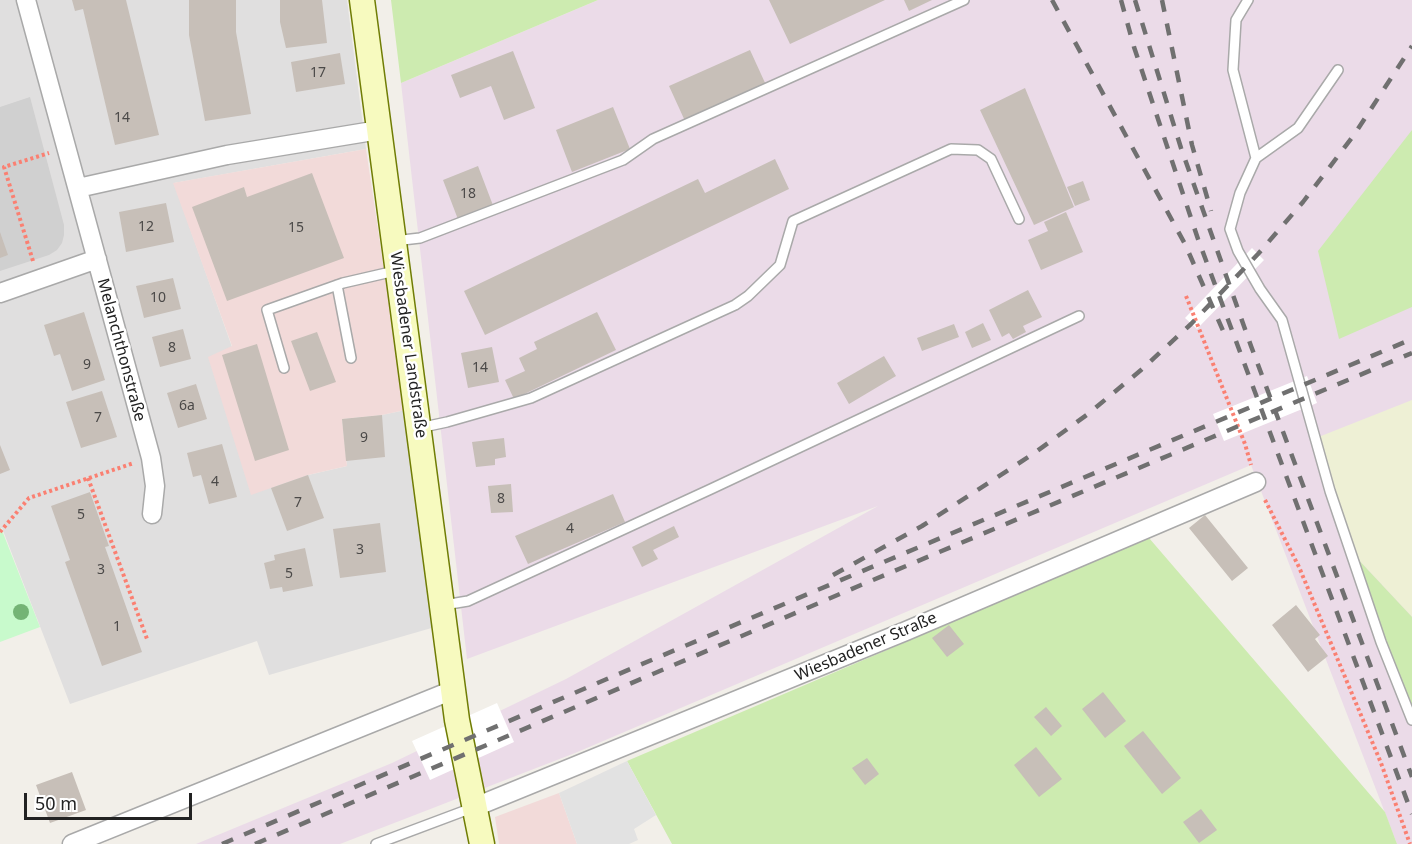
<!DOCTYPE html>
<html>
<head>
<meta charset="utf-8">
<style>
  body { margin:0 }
  #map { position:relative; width:1412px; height:844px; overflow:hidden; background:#f2efe9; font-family:"Noto Sans",sans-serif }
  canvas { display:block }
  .scale { position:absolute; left:24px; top:793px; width:168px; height:27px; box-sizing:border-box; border:3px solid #222; border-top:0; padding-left:8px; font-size:18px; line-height:21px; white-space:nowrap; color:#222; -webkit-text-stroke:4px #fff; paint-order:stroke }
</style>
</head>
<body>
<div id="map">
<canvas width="1412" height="844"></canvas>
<div class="scale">50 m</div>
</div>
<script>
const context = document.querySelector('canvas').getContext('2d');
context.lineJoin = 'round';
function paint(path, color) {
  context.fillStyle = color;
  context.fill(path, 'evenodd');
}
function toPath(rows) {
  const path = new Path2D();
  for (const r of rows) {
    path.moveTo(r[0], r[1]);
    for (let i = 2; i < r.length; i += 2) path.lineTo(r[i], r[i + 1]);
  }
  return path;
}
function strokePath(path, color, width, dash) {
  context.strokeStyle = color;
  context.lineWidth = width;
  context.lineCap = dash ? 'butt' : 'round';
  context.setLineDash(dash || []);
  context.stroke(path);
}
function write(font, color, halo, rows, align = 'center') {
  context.font = font + ' "Noto Sans",sans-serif';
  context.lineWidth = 5;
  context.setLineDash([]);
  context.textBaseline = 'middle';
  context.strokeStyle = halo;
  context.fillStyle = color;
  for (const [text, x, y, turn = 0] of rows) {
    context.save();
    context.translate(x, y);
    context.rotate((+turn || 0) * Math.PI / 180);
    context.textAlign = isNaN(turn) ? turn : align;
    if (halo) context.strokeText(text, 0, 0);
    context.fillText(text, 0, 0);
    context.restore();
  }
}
const residential = toPath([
  [0,0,347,0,366,149,174,183,232,347,209,358,308,475,347,466,342,419,382,415,405,410,435,627,269,675,257,641,70,704,2,528,0,528]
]);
const commercial = toPath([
  [366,149,405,410,382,415,342,419,347,466,308,475,251,495,208,357,232,346,173,183],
  [559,793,577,844,499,844,495,817]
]);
const industrial = toPath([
  [598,0,1412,0,1412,844,1397,844,1251,465,575,753,340,844,196,844,392,763,566,679,878,506,467,659,401,83]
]);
const religious = toPath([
  [30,97,64,225,64,235,62,243,57,250,49,255,0,271,0,107]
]);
const farmland = toPath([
  [1412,400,1412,617,1353,554,1316,438]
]);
const grass = toPath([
  [391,0,598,0,401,83],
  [1412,130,1412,307,1339,339,1318,251],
  [1149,538,1385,812,1397,844,672,844,627,761],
  [1353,554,1412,617,1412,709]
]);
const park = toPath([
  [0,528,1,528,40,627,0,642]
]);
const parking = toPath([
  [627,761,656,815,634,829,638,840,629,844,577,844,559,793]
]);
const pier = toPath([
  [1252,248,1264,260,1197,329,1185,318],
  [1307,376,1317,403,1224,441,1213,414],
  [497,703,514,742,430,780,412,741]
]);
const building = toPath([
  [72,0,126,0,159,135,115,145,83,9,75,11],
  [189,0,236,0,236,32,251,114,205,121,189,35],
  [280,0,322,0,327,43,286,48,280,22],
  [769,0,885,0,790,44],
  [904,0,932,0,909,11],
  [750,50,766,85,685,121,669,86],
  [513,51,535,108,504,120,491,86,460,98,451,75],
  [340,53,345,84,296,92,291,62],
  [1025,88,1074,207,1034,225,980,110],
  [613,107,630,149,572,172,556,130],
  [775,159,789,189,485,335,464,291,698,179,705,193],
  [478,166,494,208,459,222,443,180],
  [312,173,344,258,227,301,192,207,244,187,247,197],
  [1083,181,1090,200,1075,206,1067,187],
  [166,203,174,242,126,252,119,212],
  [1066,212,1083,252,1041,270,1028,240,1048,231,1044,222],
  [0,232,8,255,0,258],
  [173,278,181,309,144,318,136,286],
  [1028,290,1042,317,1023,326,1026,332,1013,339,1009,333,1002,337,989,310],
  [84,312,105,380,72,391,60,354,54,356,44,325],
  [597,312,616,350,514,399,505,380,525,371,519,358,537,349,534,342],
  [983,323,991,340,972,348,965,332],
  [954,324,959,337,922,351,917,338],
  [183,329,191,359,160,367,152,337],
  [317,332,336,382,310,391,291,341],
  [257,344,289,450,255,461,222,355],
  [492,347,499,382,468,388,461,353],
  [884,356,896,376,849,404,837,383],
  [196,384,207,419,178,428,167,393],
  [102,391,117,437,81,448,66,402],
  [382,415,385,457,346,461,342,419],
  [504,438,506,457,495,459,495,465,476,467,472,442],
  [222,444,237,497,209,504,201,475,193,477,187,453],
  [0,445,10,470,0,474],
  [308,475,324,518,287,531,271,488],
  [511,484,513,512,491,513,488,486],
  [90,492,109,546,105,547,142,652,102,666,65,562,70,560,51,506],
  [613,494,625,522,528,564,515,536],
  [1205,515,1248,568,1232,581,1189,528],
  [380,523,386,572,340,578,333,529],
  [674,526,679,537,653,550,658,559,642,567,632,547],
  [305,548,313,586,283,592,282,587,270,589,264,563,275,560,274,555],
  [1296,605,1320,635,1315,639,1328,656,1308,672,1272,625],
  [949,625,964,644,947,657,932,638],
  [1103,692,1126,721,1105,738,1082,709],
  [1046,707,1062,726,1051,736,1034,717],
  [1143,731,1181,778,1162,794,1124,746],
  [1036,747,1062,779,1039,797,1014,765],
  [867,758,879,774,865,785,852,768],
  [72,772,86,810,50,823,36,785],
  [1201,809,1217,830,1199,843,1183,822]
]);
const path = toPath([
  [33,261,4,167,49,153],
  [1186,296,1245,444,1251,465],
  [88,478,147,639],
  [1265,500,1299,567,1381,763,1410,844],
  [0,532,29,498,134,463]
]);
const service = toPath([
  [1248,0,1236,20,1233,70,1256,158],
  [1338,70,1298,128,1256,158,1240,193,1230,229,1238,251,1260,289,1282,320,1330,491,1381,642,1412,720],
  [394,241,420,238,623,160,653,139,964,0],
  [337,285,351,358],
  [284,368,267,310,343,283,395,271],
  [419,428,447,422,531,398,735,305,748,296,780,265,793,221,951,149,978,150,991,159,1019,219],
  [444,605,468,601,711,489,1079,316],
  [376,844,472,808]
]);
const minor = toPath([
  [26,0,151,458,155,486,152,514],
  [78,188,227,155,379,130],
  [0,293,97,259],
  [475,807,906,631,1256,482],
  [72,844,453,690]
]);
const secondary = toPath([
  [362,0,457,720,482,844]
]);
const rail = toPath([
  [1052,0,1185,244,1224,333],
  [1121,0,1134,47,1198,239,1412,814],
  [1135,0,1181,148,1251,346,1412,777],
  [1162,0,1192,145,1211,211],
  [833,575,922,526,1033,454,1088,414,1141,370,1191,324,1258,254,1303,202,1354,135,1412,46],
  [222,844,635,667,1412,339],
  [255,844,861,585,1412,353]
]);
const trees = [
  [21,612]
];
const numberNames = [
  ["17",318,73],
  ["14",122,118],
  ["18",468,194],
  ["12",146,227],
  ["15",296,228],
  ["10",158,298],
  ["8",172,348],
  ["9",87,365],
  ["14",480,368],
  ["6a",187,406],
  ["7",98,418],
  ["9",364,438],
  ["4",215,482],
  ["8",501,499],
  ["7",298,503],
  ["5",81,515],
  ["4",570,529],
  ["3",360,550],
  ["3",101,570],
  ["5",289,574],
  ["1",117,627]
];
const streetNames = [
  ["Wiesbadener Landstraße",408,345,82],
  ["Melanchthonstraße",121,350,75],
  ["Wiesbadener Straße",866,647,-23]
];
paint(residential, '#e0dfdf');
paint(commercial, '#f2dad9');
paint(industrial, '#ebdbe8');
paint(religious, '#d0d0d0');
paint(farmland, '#eef0d5');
paint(grass, '#cdebb0');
paint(park, '#c8facc');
paint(parking, '#e2e2e2');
paint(pier, '#fff');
paint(building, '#c7bfb8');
strokePath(service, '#a9a9a9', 12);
strokePath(minor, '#a9a9a9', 21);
strokePath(secondary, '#707d05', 27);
strokePath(path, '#fa8072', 4, [3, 3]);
strokePath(service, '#fff', 9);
strokePath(minor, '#fff', 18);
strokePath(secondary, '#f7fabf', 24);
strokePath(rail, '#707070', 4.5, [12, 12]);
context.fillStyle = '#74b475';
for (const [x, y] of trees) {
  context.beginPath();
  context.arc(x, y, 8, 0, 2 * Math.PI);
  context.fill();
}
write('14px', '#4b4948', null, numberNames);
write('16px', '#222', '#fff', streetNames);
</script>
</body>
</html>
